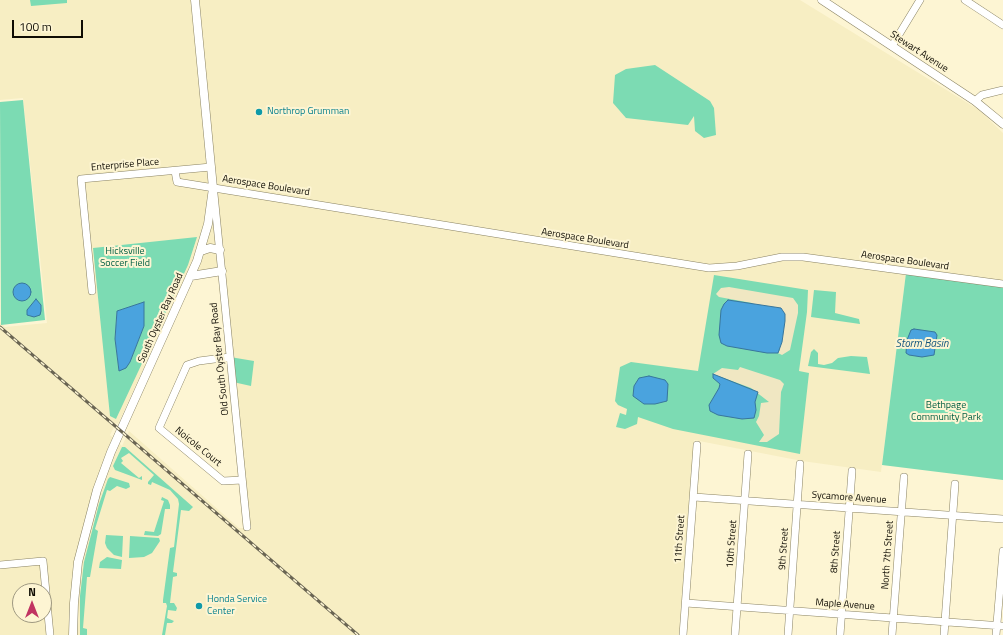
<!DOCTYPE html>
<html>
<head>
<meta charset="utf-8">
<style>
  body { margin:0 }
  #map { position:relative; width:1003px; height:635px; overflow:hidden; background:#fdf5d3; font-family:"Titillium Web",sans-serif }
  canvas { display:block }
  .north { position:absolute; left:12px; top:583px; width:40px; height:40px; box-sizing:border-box; background:#fdf5d3; border:1px solid #9e9880; border-radius:50%; rotate:0deg; font-size:11px; font-weight:700; line-height:16px; text-align:center; color:#0f0c03 }
  .north::after { content:''; display:block; margin:auto; width:14px; height:18px; background:#c13462; clip-path:polygon(50% 0,100% 100%,50% 72%,0 100%) }
  .scale { position:absolute; left:12px; top:20px; width:71px; height:18px; box-sizing:border-box; border:2px solid #0f0c03; border-top:0; padding-left:5px; font-size:12px; line-height:14px; white-space:nowrap; color:#0f0c03; -webkit-text-stroke:3px #fdf5d3; paint-order:stroke }
</style>
</head>
<body>
<div id="map">
<canvas width="1003" height="635"></canvas>
<div class="north">N</div>
<div class="scale">100 m</div>
</div>
<script>
const context = document.querySelector('canvas').getContext('2d');
context.lineJoin = 'round';
function paint(path, color) {
  context.fillStyle = color;
  context.fill(path, 'evenodd');
}
function toPath(rows) {
  const path = new Path2D();
  for (const r of rows) {
    if (r.length === 3) {
      path.moveTo(r[0] + r[2], r[1]);
      path.arc(r[0], r[1], r[2], 0, 2 * Math.PI);
      continue;
    }
    path.moveTo(r[0], r[1]);
    for (let i = 2; i < r.length; i += 2) path.lineTo(r[i], r[i + 1]);
  }
  return path;
}
function strokePath(path, color, width, dash) {
  context.strokeStyle = color;
  context.lineWidth = width;
  context.lineCap = dash ? 'butt' : 'round';
  context.setLineDash(dash || []);
  context.stroke(path);
}
function write(font, color, halo, rows, align = 'center') {
  context.font = font + ' "Titillium Web",sans-serif';
  context.lineWidth = 4;
  context.setLineDash([]);
  context.textBaseline = 'middle';
  context.strokeStyle = halo;
  context.fillStyle = color;
  for (const [text, x, y, turn = 0] of rows) {
    context.save();
    context.translate(x, y);
    context.rotate((+turn || 0) * Math.PI / 180);
    context.textAlign = isNaN(turn) ? turn : align;
    if (halo) context.strokeText(text, 0, 0);
    context.fillText(text, 0, 0);
    context.restore();
  }
}
const built = toPath([
  [0,0,800,0,979,110,1003,133,1003,287,906,273,881,472,802,461,694,440,679,635,0,635,0,322,5,327,47,323,23,98,0,100],
  [221,275,245,528,239,528,129,431,122,446,110,435,116,423,118,424,185,278],
  [20,591,44,591,44,615,20,615]
]);
const green = toPath([
  [30,0,67,0,67,3,31,6],
  [655,65,710,101,714,108,716,135,704,138,695,131,694,116,688,125,626,118,613,103,615,75,626,69],
  [23,100,45,320,1,325,0,102],
  [197,237,188,265,116,419,110,416,93,248],
  [144,303,144,326,130,362,119,371,115,339,117,311],
  [906,273,1003,287,1003,480,882,465],
  [714,275,808,290,807,312,799,371,809,373,800,454,673,429,638,417,637,424,625,429,616,427,620,413,626,415,627,409,618,405,615,401,620,367,631,362,698,371],
  [814,290,836,292,835,313,859,319,860,324,811,317],
  [814,349,818,353,818,364,824,365,832,363,838,358,851,356,867,357,870,374,808,366,811,352],
  [230,357,254,361,251,386,233,382],
  [122,447,125,447,193,507,189,511,181,510,173,572,177,573,177,576,173,577,170,603,174,603,177,608,176,611,168,610,167,618,174,621,172,623,167,623,165,635,162,635,167,606,166,603,163,603,163,600,170,548,174,547,179,504,178,499,170,490,152,482,151,485,148,484,148,482,154,475,129,453,121,458,123,461,121,463,139,478,142,476,142,480,115,470,113,466],
  [110,477,129,483,130,487,126,489,117,486,110,491,107,490,95,529,98,531,90,577,87,577,83,628,87,629,87,635,80,635,80,596,84,562,99,504,108,479],
  [162,497,168,500,170,505,170,509,165,509,161,534,158,536,144,535,145,531,154,532,164,501,161,500],
  [106,535,123,536,122,557,114,555,107,548,105,543],
  [130,536,159,538,160,541,152,553,144,557,129,558],
  [107,557,122,560,121,569,99,568,100,562]
]);
const sand = toPath([
  [729,287,793,298,798,305,798,313,790,350,782,355,778,353,780,350,752,303,719,297,716,294,721,288],
  [740,367,780,380,784,384,781,392,779,434,767,442,759,442,764,435,756,422,759,416,761,403,769,402,751,388,713,374,722,368,738,370]
]);
const water = toPath([
  [22,292,9],
  [36,299,41,305,41,311,40,315,34,317,27,315,27,310,36,299],
  [728,300,781,308,785,314,785,321,782,342,778,353,767,353,727,346,721,343,719,335,721,310,724,304,728,300],
  [144,302,144,326,130,362,126,368,119,371,115,339,117,311,144,302],
  [914,329,935,332,937,335,934,355,922,357,909,355,906,353,907,340,911,330,914,329],
  [713,374,758,392,755,402,756,410,754,418,742,419,718,415,710,411,709,405,719,388,720,384,713,378,713,374],
  [649,376,665,380,668,384,667,401,655,404,644,404,633,396,634,386,639,378,649,376]
]);
const minor = toPath([
  [965,0,1003,25],
  [892,46,920,0],
  [975,101,982,95,1003,90],
  [175,171,177,182,709,268,737,266,782,257,803,257,1003,284],
  [214,194,247,527],
  [92,291,81,179,211,167],
  [230,357,199,361,187,365,159,428,223,481,242,480],
  [694,497,1003,519],
  [0,565,43,561,50,635],
  [686,603,1003,626],
  [683,635,697,445],
  [735,635,748,454],
  [788,635,800,464],
  [840,635,852,471],
  [892,635,904,477],
  [944,635,955,484],
  [996,635,1003,551]
]);
const major = toPath([
  [822,0,975,101,1003,124],
  [201,251,210,248,220,250],
  [191,276,222,271],
  [73,635,74,603,78,562,97,490,111,452,197,261,208,224,213,188,195,0]
]);
const rail = toPath([
  [0,327,358,635]
]);
const markers = [
  [259,112,4,"#0f9aa8"],
  [199,606,4,"#0f9aa8"]
];
const streetNames = [
  ["Stewart Avenue",919,52,33],
  ["Enterprise Place",125,165,-5],
  ["Aerospace Boulevard",266,186,9],
  ["Aerospace Boulevard",585,239,9],
  ["Aerospace Boulevard",905,261,8],
  ["South Oyster Bay Road",161,318,-66],
  ["Old South Oyster Bay Road",220,359,-96],
  ["Noicole Court",198,447,39],
  ["Sycamore Avenue",849,498,4],
  ["11th Street",680,539,-86],
  ["10th Street",732,544,-86],
  ["9th Street",784,549,-86],
  ["8th Street",836,552,-86],
  ["North 7th Street",888,555,-86],
  ["Maple Avenue",845,605,4]
];
const cultureNames = [
  ["Northrop Grumman",267,112],
  ["Honda Service",207,600],
  ["Center",207,612]
];
const parkNames = [
  ["Hicksville",125,252],
  ["Soccer Field",125,264],
  ["Bethpage",946,406],
  ["Community Park",946,418]
];
const waterNames = [
  ["Storm Basin",922,344]
];
paint(built, '#f7eec3');
paint(green, '#7cdbb3');
paint(sand, '#f0e7c2');
paint(water, '#4aa3de');
strokePath(water, '#38769c', 1);
strokePath(minor, '#8a8363', 8);
strokePath(major, '#8a8363', 9);
strokePath(minor, '#fff', 7);
strokePath(major, '#fff', 8);
strokePath(rail, '#6a6553', 3);
strokePath(rail, '#fdf5d3', 1.5, [4.5]);
for (const [x, y, r, color] of markers) {
  const dot = new Path2D();
  dot.arc(x, y, r, 0, 2 * Math.PI);
  context.fillStyle = color;
  context.fill(dot);
  strokePath(dot, '#fdf5d3', 1.5);
}
write('10px', '#0f0c03', '#fdf5d3', streetNames);
write('10px', '#0d838f', '#fdf5d3', cultureNames, 'left');
write('10px', '#005e42', '#fdf5d3', parkNames);
write('italic 11px', '#14567e', '#fdf5d3', waterNames);
</script>
</body>
</html>
